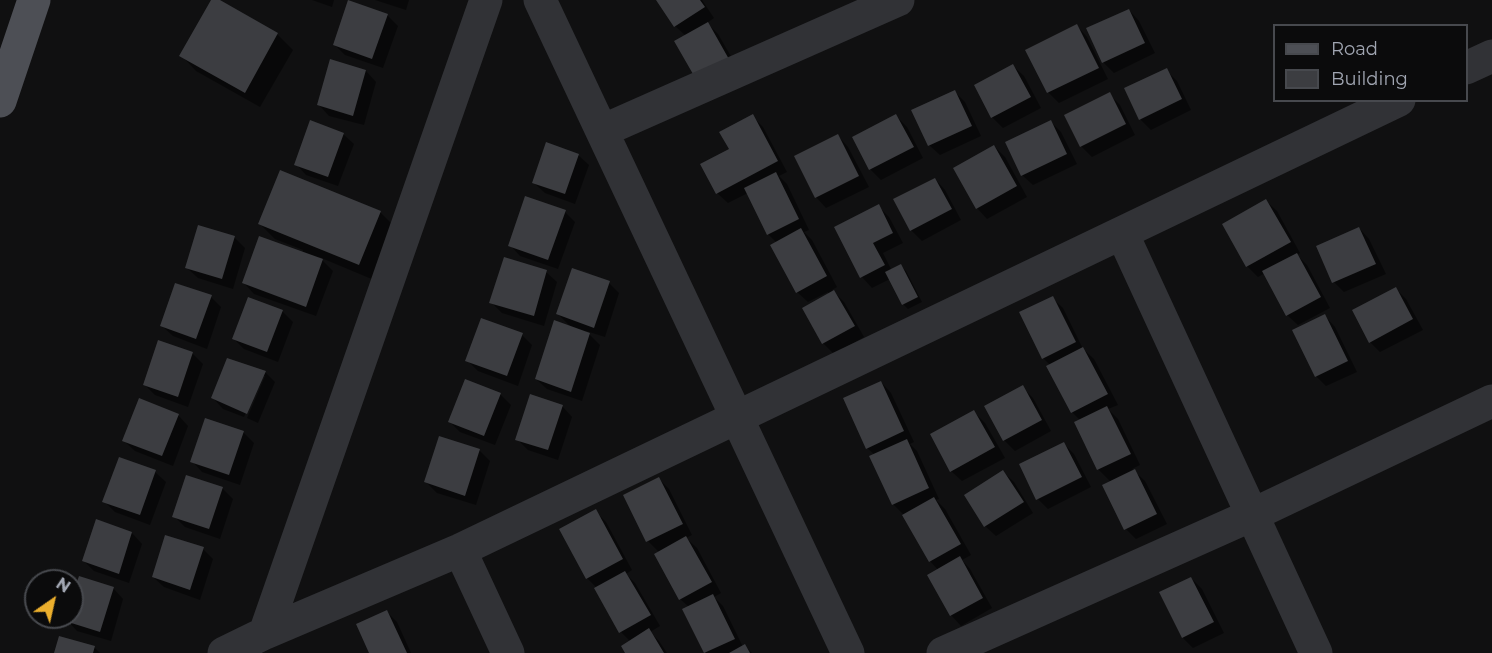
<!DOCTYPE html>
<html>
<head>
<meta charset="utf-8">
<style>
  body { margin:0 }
  #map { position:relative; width:1492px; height:653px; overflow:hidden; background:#101011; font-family:Montserrat,sans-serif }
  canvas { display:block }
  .legend { position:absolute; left:1273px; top:24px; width:195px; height:78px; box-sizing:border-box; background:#0b0b0c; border:2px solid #47494e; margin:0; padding:8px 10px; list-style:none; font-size:18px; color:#a1a6b2 }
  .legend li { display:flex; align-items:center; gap:12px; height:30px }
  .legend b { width:30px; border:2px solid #47494e }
  .north { position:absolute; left:24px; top:569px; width:60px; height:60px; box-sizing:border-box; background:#0b0b0c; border:2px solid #47494e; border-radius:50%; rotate:34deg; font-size:16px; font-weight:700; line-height:24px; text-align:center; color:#a1a6b2 }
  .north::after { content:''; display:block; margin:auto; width:21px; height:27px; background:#ecaf2d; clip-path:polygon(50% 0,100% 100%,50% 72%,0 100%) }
</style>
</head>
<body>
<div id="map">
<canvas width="1492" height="653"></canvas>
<ul class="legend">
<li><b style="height:8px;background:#4d4f55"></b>Road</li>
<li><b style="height:16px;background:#3c3d41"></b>Building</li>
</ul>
<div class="north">N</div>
</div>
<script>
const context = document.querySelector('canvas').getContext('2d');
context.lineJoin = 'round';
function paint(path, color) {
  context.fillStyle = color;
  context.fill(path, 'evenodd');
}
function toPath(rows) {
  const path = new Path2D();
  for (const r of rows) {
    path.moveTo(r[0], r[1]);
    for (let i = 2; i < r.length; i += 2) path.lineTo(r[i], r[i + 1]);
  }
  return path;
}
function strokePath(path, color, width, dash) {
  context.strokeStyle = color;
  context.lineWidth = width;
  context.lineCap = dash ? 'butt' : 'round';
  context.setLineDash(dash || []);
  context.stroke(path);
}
const shadow = toPath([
  [213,0,217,0,278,35,293,50,260,107,196,71,181,55],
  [312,0,334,0,332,7],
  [375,0,409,0,406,10],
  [658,0,702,0,714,18,707,23,718,34,740,72,686,36,675,26],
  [1129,10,1139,21,1155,53,1114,73,1103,62],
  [387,15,398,26,383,68,345,55,334,44],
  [1077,26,1087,37,1108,79,1059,103,1048,92],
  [331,61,366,71,376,82,364,125,329,116,319,105],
  [1013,66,1024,76,1041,108,1003,128,992,117],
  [1166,70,1177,81,1191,110,1151,130,1140,119],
  [955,92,965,102,981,136,940,155,929,145],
  [1109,94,1120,105,1135,135,1092,157,1081,146],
  [752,116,763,127,787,172,779,176,787,184,809,230,804,232,812,240,837,287,832,290,844,302,864,337,834,354,823,343,829,294,828,292,808,302,797,292,777,243,768,234,748,193,728,203,717,193,731,150],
  [896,116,907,127,923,158,881,180,870,169],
  [1051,122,1061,132,1077,164,1033,185,1022,175],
  [343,134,354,144,338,186,306,175,296,164],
  [838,136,848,147,869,187,826,208,816,197],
  [994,146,1005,157,1027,197,987,219,977,208],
  [578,155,589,165,575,204,545,193,534,183],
  [935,179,945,190,961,220,922,241,911,230],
  [1266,201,1277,211,1300,253,1297,255,1307,265,1330,308,1298,325,1287,315,1265,273,1258,277,1247,266],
  [878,206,889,217,903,243,883,253,892,271,901,266,906,271,922,302,908,309,903,304,890,279,872,288,862,277],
  [380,212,395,227,374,280,319,257,333,271,316,316,254,294,244,283,302,253,303,250,275,239,260,224],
  [565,212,575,222,558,269,520,256,510,245],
  [1359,228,1369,239,1386,274,1344,292,1334,282],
  [234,237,245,248,233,289,198,278,187,268],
  [546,272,557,282,544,326,502,313,491,302],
  [609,283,619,293,605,337,586,331,600,345,582,401,547,389,536,379,572,328,558,314],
  [1396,289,1406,299,1423,330,1380,352,1370,342],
  [211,297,221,307,207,349,173,336,162,326],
  [1052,298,1063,308,1083,349,1094,359,1118,405,1108,409,1118,419,1140,465,1132,469,1145,481,1167,524,1136,539,1126,529,1111,482,1098,469,1081,421,1072,412,1051,366,1043,358],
  [282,311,293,322,278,362,244,349,233,338],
  [1325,316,1335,327,1357,372,1326,386,1316,376],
  [522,335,532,345,518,386,478,371,467,360],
  [192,353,203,364,188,407,155,395,144,384],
  [265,372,275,382,258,423,247,418,265,376,262,376,244,417,223,409,213,398],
  [881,382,891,393,914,442,910,444,917,451,939,499,936,500,945,509,971,555,962,560,970,569,992,608,961,626,951,615,938,570,930,561,903,514,893,504,875,455,867,448],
  [1022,387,1033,398,1051,431,1015,451,1004,440],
  [500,394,511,405,495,445,460,432,449,421],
  [562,406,572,417,558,460,528,450,517,439],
  [974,412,985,423,1005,458,962,481,951,471],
  [178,415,188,426,173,466,135,451,124,441],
  [243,432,254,443,240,485,202,472,192,461],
  [440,438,480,451,490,461,476,505,437,493,426,482],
  [1063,443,1074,454,1091,487,1048,509,1038,499],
  [155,472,166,482,150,525,115,512,104,501],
  [1003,472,1014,482,1033,513,996,536,985,526],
  [659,479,669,489,692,535,686,538,697,548,721,593,714,597,723,606,743,647,745,646,752,653,706,653,684,609,689,607,680,599,659,552,648,541],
  [222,488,233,499,220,539,185,527,174,516],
  [595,511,606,522,632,570,626,574,635,583,660,626,650,632,659,641,667,653,627,653,631,642,621,632,597,588,587,578],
  [132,533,142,544,129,583,94,571,84,561],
  [203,549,213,559,200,600,164,587,153,577],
  [1191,578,1202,589,1224,633,1193,648,1183,638],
  [113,588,123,599,111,641,77,631,67,620,68,617,72,617,72,602],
  [387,612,397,622,411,653,371,653],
  [94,647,100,653,56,653]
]);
const building = toPath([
  [211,0,220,0,278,33,245,93,179,56],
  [348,0,388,14,372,59,333,45],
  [656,0,700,0,705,7,674,27],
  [1129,9,1145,43,1102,63,1086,28],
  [708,22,730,61,697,81,674,41],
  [1077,24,1099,68,1047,93,1025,50],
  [330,59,366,70,353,116,317,105],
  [1013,64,1031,97,991,118,974,85],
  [1167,68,1182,99,1139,120,1124,88],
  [955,90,972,126,928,146,911,110],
  [1110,92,1126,124,1080,147,1064,115],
  [753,114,778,161,716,194,700,164,729,149,719,132],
  [896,114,914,147,869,170,852,137],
  [310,120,344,133,328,177,294,165],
  [1051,120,1067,154,1021,176,1005,142],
  [838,134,859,176,815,198,794,156],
  [546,142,579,154,565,194,532,183],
  [994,145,1017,186,976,209,953,168],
  [280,170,381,211,359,265,258,224],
  [776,172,799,219,767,235,744,188],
  [935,178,952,209,910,231,893,199],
  [525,196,566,210,548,260,508,246],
  [1266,199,1291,242,1246,267,1222,224],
  [879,204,893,233,873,243,885,265,860,278,834,227],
  [198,225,235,236,222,279,185,268],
  [1359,227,1376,264,1332,283,1316,246],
  [801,228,827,276,796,293,770,245],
  [259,236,323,259,306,307,242,283],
  [1297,253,1321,297,1286,316,1262,271],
  [504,257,547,270,534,316,489,303],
  [901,264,918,297,902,305,885,272],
  [572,268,610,281,594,328,556,314],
  [175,283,212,295,196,339,160,326],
  [1396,287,1413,319,1369,343,1352,310],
  [834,290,855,326,822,344,802,308],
  [1053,296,1076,342,1042,359,1019,312],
  [248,297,283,310,267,352,232,339],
  [1325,314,1348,361,1315,377,1292,330],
  [481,318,523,333,507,376,465,361],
  [554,320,590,333,571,392,535,379],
  [158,340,193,352,178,397,143,385],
  [1083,347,1108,394,1071,413,1046,366],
  [227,358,266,371,247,414,211,398],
  [465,379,501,393,484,436,448,422],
  [881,381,904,431,866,449,843,398],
  [1023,385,1042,420,1003,441,984,406],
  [530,394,563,405,548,450,515,440],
  [139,398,179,414,162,456,122,441],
  [1107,406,1131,454,1097,470,1074,422],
  [974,410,995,447,950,472,930,434],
  [205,418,244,431,229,475,190,462],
  [439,436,480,449,465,496,424,482],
  [907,439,929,488,892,505,869,456],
  [1064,442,1082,477,1036,500,1019,464],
  [119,457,156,470,140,515,102,502],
  [1135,469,1157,514,1124,530,1102,485],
  [1003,470,1024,502,984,527,964,495],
  [186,475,223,487,209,529,172,517],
  [659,477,683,524,646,542,623,495],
  [934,497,961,544,929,562,902,515],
  [596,509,623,559,586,579,559,529],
  [96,519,132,532,119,574,82,561],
  [165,535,204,547,190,590,152,577],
  [686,536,712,582,679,600,654,554],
  [960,556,983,598,950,616,927,575],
  [625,571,651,615,619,633,594,588],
  [79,576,114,587,100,632,65,621,66,617,72,617,72,597],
  [1191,577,1214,622,1182,638,1159,592],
  [713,594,735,639,704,653,682,609],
  [387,610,407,653,369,653,356,624],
  [649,628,664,653,625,653,621,646],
  [59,636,95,646,93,653,54,653],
  [745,644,750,653,729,653]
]);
const street = toPath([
  [540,0,848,653],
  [1466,68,1492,56],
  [602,131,898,0],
  [1122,233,1316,653],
  [460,550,508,653],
  [265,633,486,0],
  [224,653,265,633,460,550,1399,100],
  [943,653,1252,515,1492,401]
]);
const primary = toPath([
  [0,101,34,0]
]);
paint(shadow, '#0007');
paint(building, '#3c3d41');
strokePath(street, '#313236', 33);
strokePath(primary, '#4d4f55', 33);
</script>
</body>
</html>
